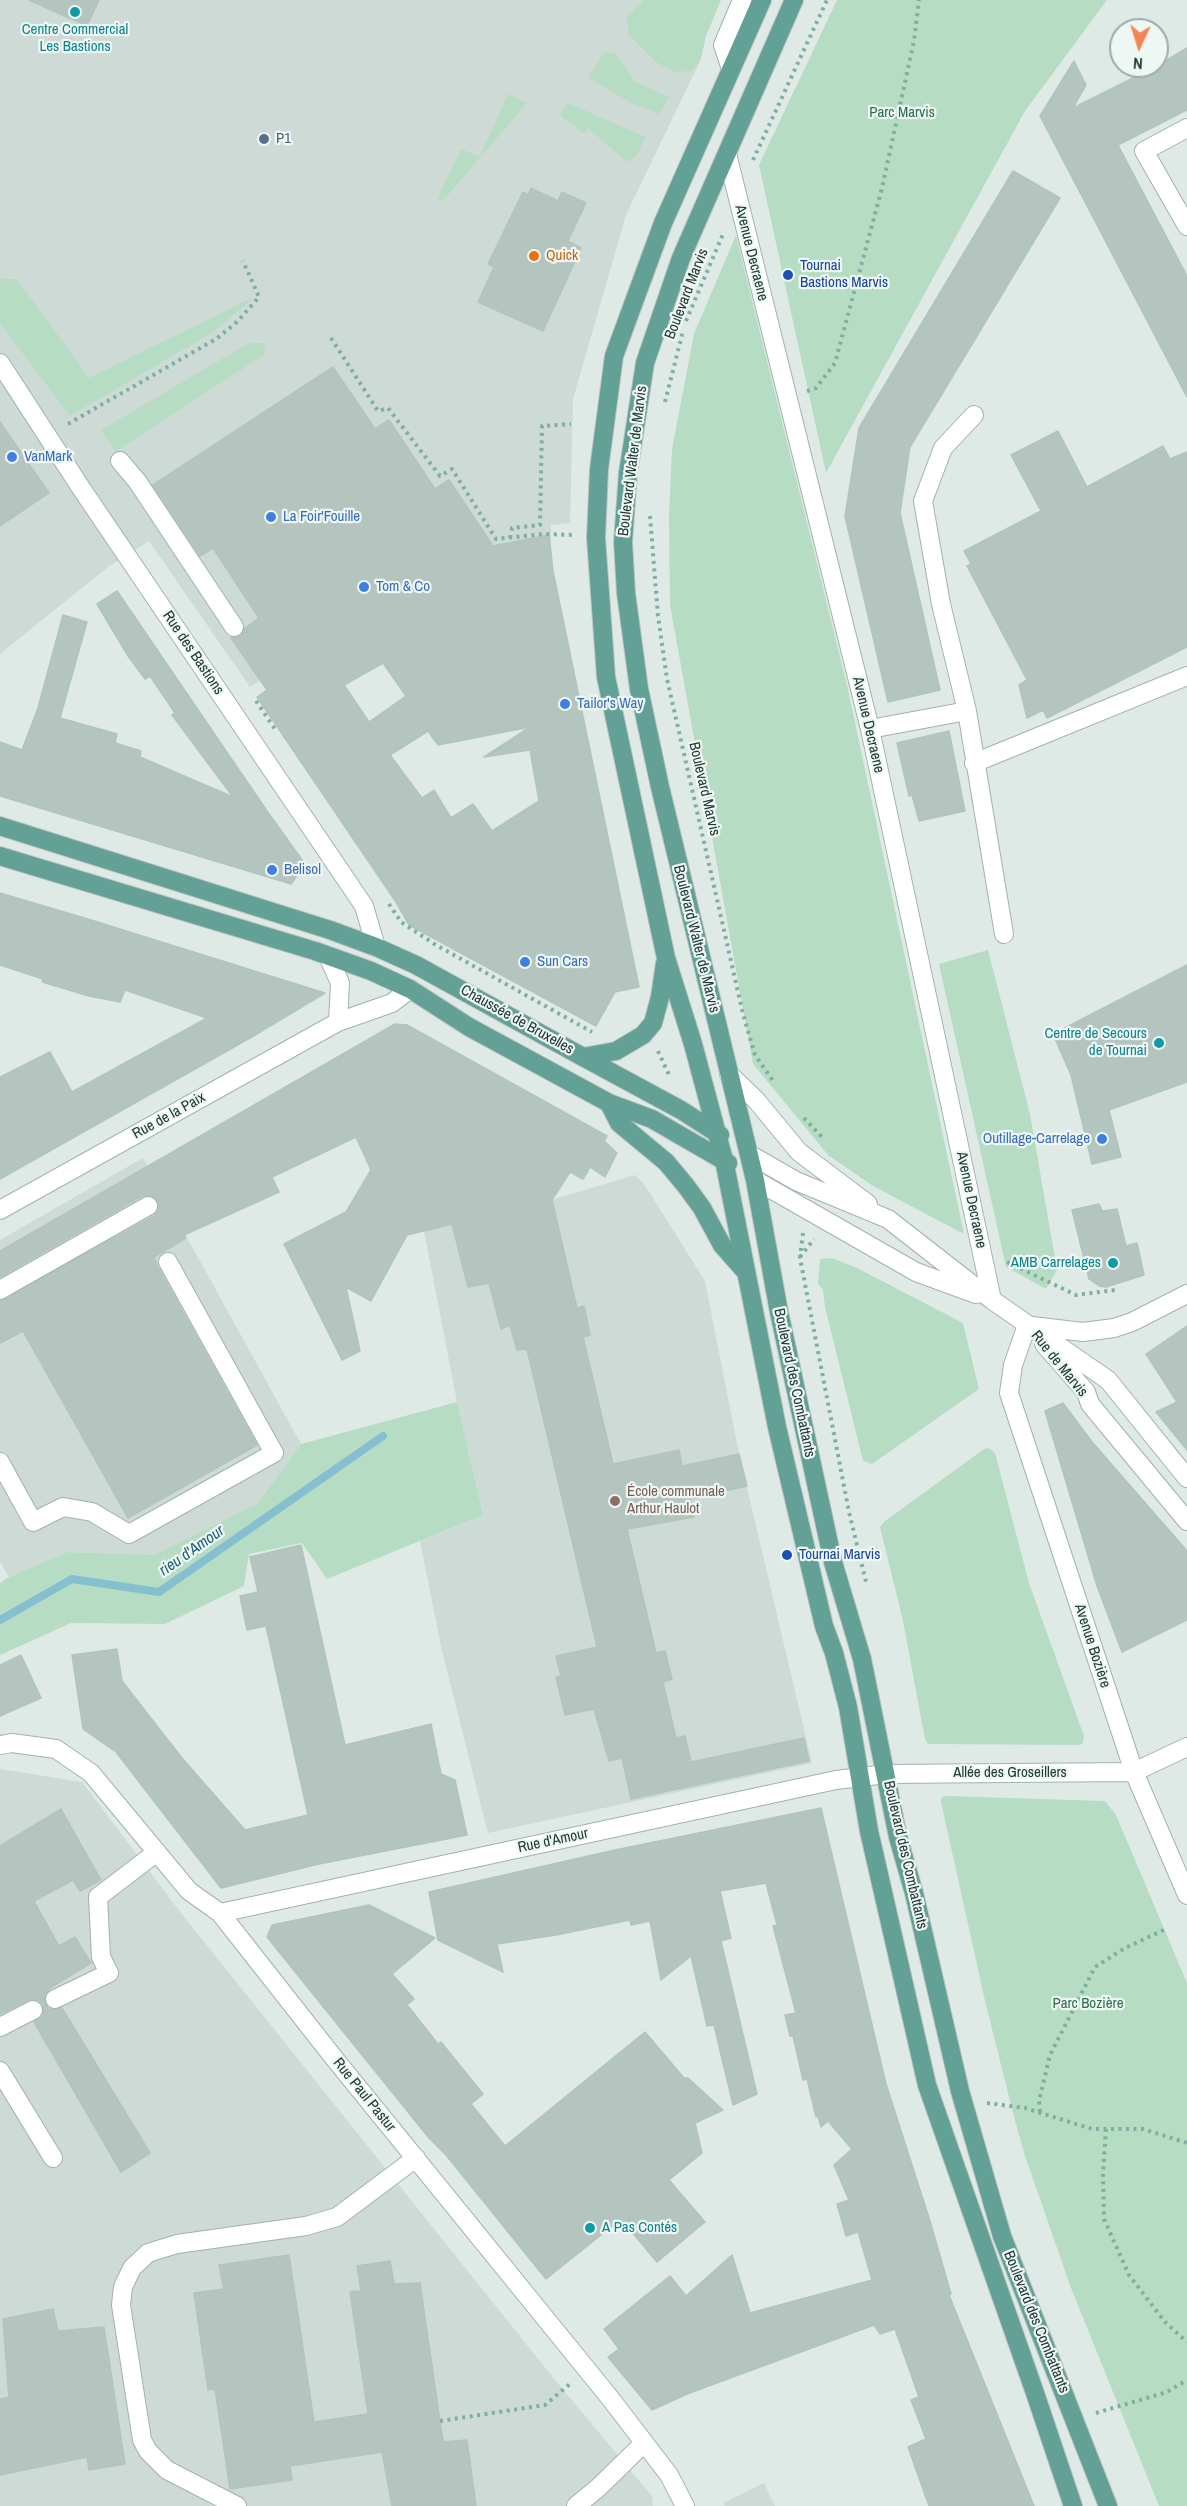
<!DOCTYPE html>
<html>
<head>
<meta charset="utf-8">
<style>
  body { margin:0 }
  #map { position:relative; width:1187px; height:2506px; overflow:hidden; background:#dfeae6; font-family:"Archivo Narrow",sans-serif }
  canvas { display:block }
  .north { position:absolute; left:1109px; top:18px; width:60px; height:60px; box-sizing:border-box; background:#eff7f4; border:2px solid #9caba8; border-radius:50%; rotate:184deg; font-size:16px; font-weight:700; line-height:24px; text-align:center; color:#203a35 }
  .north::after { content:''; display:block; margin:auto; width:21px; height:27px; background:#f18756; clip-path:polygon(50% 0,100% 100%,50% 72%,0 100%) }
</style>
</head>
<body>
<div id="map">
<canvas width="1187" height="2506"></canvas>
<div class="north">N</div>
</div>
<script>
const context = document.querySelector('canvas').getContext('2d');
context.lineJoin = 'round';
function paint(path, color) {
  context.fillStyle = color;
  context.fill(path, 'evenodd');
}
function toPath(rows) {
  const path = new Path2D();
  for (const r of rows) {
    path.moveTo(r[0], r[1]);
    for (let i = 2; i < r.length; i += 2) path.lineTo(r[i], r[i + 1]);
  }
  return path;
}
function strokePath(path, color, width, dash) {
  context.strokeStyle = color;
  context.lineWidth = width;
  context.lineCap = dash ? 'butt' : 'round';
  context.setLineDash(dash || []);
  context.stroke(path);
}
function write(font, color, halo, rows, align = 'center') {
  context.font = font + ' "Archivo Narrow",sans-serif';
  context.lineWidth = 4.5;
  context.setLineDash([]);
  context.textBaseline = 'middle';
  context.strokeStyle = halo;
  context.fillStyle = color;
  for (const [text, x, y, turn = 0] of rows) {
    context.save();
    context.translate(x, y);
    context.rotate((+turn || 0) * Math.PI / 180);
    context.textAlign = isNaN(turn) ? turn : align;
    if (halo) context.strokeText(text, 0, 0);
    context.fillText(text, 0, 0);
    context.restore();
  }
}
const built = toPath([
  [0,0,716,0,700,34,701,59,626,215,573,399,570,523,551,525,551,545,508,554,302,656,250,687,149,541,108,567,0,654],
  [143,1158,301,1444,257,1504,154,1555,67,1552,9,1577,0,1562,0,1240],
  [635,1175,644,1184,705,1281,739,1454,812,1763,488,1833,442,1651,420,1541,483,1515,457,1402,424,1231,541,1203],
  [0,1769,82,1782,181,1913,555,2380,652,2496,653,2506,0,2506],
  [764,2483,775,2506,725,2506,723,2503]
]);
const green = toPath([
  [644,0,721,0,706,36,701,59,691,71,675,72,656,62,628,34,627,17],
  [837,0,1107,0,1025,111,826,473,759,165],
  [605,51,616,54,635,82,669,97,659,114,633,104,588,78],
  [508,94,527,103,446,197,441,201,438,201,439,195,461,149,480,157],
  [568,103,645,137,637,155,627,162,588,128,584,134,560,115],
  [736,235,847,685,964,1234,873,1186,828,1155,753,1064,670,605,669,516,672,449,694,334],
  [0,276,2,279,17,279,89,378,254,297,215,331,70,416,0,323],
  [249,343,264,343,265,354,116,451,101,430],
  [988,950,1030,1114,1057,1270,1046,1289,1006,1267,939,964],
  [832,1258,857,1268,963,1323,979,1389,872,1464,863,1461,825,1307,823,1290,818,1284,820,1259],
  [457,1402,483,1515,327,1579,302,1543,249,1554,244,1586,165,1624,71,1623,0,1655,0,1583,9,1577,67,1552,154,1555,257,1504,301,1444],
  [989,1448,995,1453,1029,1583,1084,1736,1083,1743,1080,1745,928,1744,925,1739,903,1621,880,1527,885,1521,984,1449],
  [946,1796,1105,1801,1116,1815,1187,1983,1187,2506,1159,2506,1071,2288,1025,2156,1014,2117,985,2001,941,1802,942,1797]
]);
const stream = toPath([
  [0,1620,72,1579,159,1592,383,1436]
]);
const building = toPath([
  [29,0,99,0,87,26,29,0],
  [1187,48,1187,110,1118,145,1187,276,1187,397,1040,116,1074,61,1086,85,1073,108,1157,66,1187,48],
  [1013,171,1060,198,910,447,900,513,940,690,888,702,845,516,859,428,1013,171],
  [531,188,558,201,562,192,586,203,568,241,581,248,543,331,478,302,494,267,488,264,523,192,528,195,531,188],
  [333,367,375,429,389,420,435,489,449,480,493,546,549,535,553,571,639,987,615,992,596,1026,409,925,396,902,257,697,267,690,231,638,241,636,245,628,259,618,213,548,200,556,153,485,333,367],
  [383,663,406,696,369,722,344,685,383,663],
  [530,727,484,757,530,750,539,801,492,831,473,804,451,818,434,790,422,798,390,755,428,731,438,745,530,727],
  [0,422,49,493,0,526,0,422],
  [1058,431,1087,487,1163,446,1170,459,1187,452,1187,647,1047,718,1043,710,1027,718,1019,685,1027,680,967,566,971,564,964,551,1041,511,1011,455,1058,431],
  [117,591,267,811,305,864,291,884,0,796,0,742,22,750,38,708,63,615,87,622,60,718,117,734,115,743,141,751,140,757,233,797,172,715,175,713,150,676,145,679,128,656,97,604,117,591],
  [949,731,965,811,919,821,912,795,909,796,897,743,949,731],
  [0,893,91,920,325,993,250,1038,0,1179,0,1077,50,1052,72,1092,207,1018,125,990,120,1002,89,996,42,982,43,979,0,965,0,893],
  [1187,965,1187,1082,1109,1110,1121,1157,1092,1164,1071,1075,1053,1034,1187,965],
  [395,1024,407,1025,607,1136,604,1141,617,1153,605,1177,590,1167,583,1179,570,1172,552,1200,577,1308,584,1306,590,1335,583,1337,613,1464,679,1450,682,1466,739,1454,747,1486,690,1499,694,1517,627,1529,656,1653,665,1651,672,1679,663,1682,676,1738,685,1736,691,1762,804,1738,809,1761,631,1799,622,1758,609,1761,594,1709,565,1715,556,1677,561,1676,556,1656,597,1647,527,1349,517,1350,510,1325,501,1329,489,1283,468,1287,452,1224,407,1235,371,1301,346,1287,360,1351,342,1360,284,1244,346,1212,371,1170,356,1137,272,1177,279,1192,184,1235,186,1238,154,1257,158,1267,257,1445,128,1518,23,1331,0,1343,0,1301,154,1216,158,1211,158,1201,153,1196,142,1196,0,1277,0,1251,395,1024],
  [1099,1204,1102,1211,1117,1209,1126,1246,1137,1243,1144,1275,1106,1287,1099,1286,1089,1279,1072,1210,1099,1204],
  [1187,1326,1187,1450,1156,1412,1177,1402,1146,1354,1187,1326],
  [1063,1403,1093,1443,1187,1551,1187,1620,1122,1652,1097,1586,1045,1411,1063,1403],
  [301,1545,345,1745,431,1724,441,1774,455,1780,467,1835,319,1864,221,1888,116,1752,83,1729,72,1655,117,1649,122,1681,182,1758,245,1830,308,1815,266,1626,247,1630,240,1596,258,1592,250,1557,301,1545],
  [21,1655,41,1698,0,1716,0,1665,21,1655],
  [821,1808,886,2084,930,2221,951,2294,949,2295,1034,2506,929,2506,908,2447,926,2439,911,2400,919,2397,895,2329,880,2334,874,2325,687,2394,652,2410,608,2357,619,2349,604,2329,670,2276,686,2296,732,2255,750,2313,872,2280,858,2232,846,2236,837,2204,849,2200,834,2165,852,2149,828,2121,821,2127,818,2116,816,2117,807,2079,803,2080,793,2036,790,2036,785,2015,796,2013,773,1926,777,1925,766,1883,720,1891,731,1938,721,1941,757,2094,733,2105,714,2025,707,2026,691,1956,661,1980,650,1921,631,1925,630,1920,556,1935,497,1944,503,1972,438,1940,429,1892,615,1850,821,1808],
  [61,1809,101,1880,80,1891,73,1880,34,1901,59,1946,75,1937,91,1963,50,1988,44,1999,49,2009,55,2010,62,2008,150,2153,121,2172,34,2022,43,2016,43,2004,39,2000,28,2000,0,2014,0,1846,61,1809],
  [369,1905,435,1938,392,1974,414,1999,407,2005,412,2011,438,2044,441,2042,483,2094,471,2104,505,2146,645,2032,684,2078,688,2078,723,2110,695,2123,702,2153,669,2180,705,2222,657,2262,621,2219,546,2279,446,2155,429,2138,267,1937,272,1925,369,1905],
  [289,2255,314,2422,368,2414,350,2292,361,2291,357,2266,390,2261,394,2284,420,2283,443,2442,467,2440,476,2506,392,2506,382,2452,290,2466,292,2480,230,2489,215,2389,208,2390,194,2293,224,2289,219,2265,289,2255],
  [53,2309,58,2331,104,2327,125,2464,89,2470,87,2457,0,2475,0,2399,9,2397,3,2319,53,2309]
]);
const path = toPath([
  [753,160,827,0],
  [686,321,723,234],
  [331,338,378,411,388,408,440,476,452,469,496,539,543,534,573,535],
  [807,391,816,388,835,363,882,188,914,41,919,0],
  [665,402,683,331],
  [68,424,216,339,238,321,259,297,243,261],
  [650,516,658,616,667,679,743,1014,755,1055,774,1082],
  [510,538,512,528,540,525,542,426,571,424],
  [256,701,277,732],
  [389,904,401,922,436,945,592,1032],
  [658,1051,670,1077],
  [804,1118,822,1137],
  [803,1233,800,1258,849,1512,866,1582],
  [800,1257,814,1239],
  [1007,1262,1076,1295,1115,1290],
  [987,2103,1025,2108,1092,2129,1143,2129,1187,2143],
  [1040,2112,1039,2101,1050,2055,1095,1967,1125,1948,1168,1928],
  [1106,2129,1103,2173,1104,2219,1129,2275,1165,2322,1187,2342],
  [1096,2413,1167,2392,1187,2380],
  [440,2421,545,2405,571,2383]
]);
const minor = toPath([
  [731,69,723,45,742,0],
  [1187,128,1144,151,1187,226],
  [727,154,870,729,992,1300],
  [0,363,81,488,364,906,376,947],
  [120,461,137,481,234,627],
  [967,711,941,604,923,501,943,448,974,415],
  [870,729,967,711,1004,934],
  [974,763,1187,676],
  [328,956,340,983,338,1022],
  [729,1074,756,1100,799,1152,868,1204],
  [749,1154,796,1181,888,1219,992,1300,1108,1380,1187,1478],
  [755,1180,916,1272,976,1294],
  [0,1210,338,1022,392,1003,410,989],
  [0,1290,148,1206],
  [1027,1325,1013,1365,1009,1393,1134,1772,1187,1895],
  [1032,1326,1083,1332,1114,1328,1132,1322,1187,1294],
  [1044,1344,1086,1392,1090,1404,1187,1521],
  [0,1462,33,1522,63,1507,92,1512,129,1534,274,1453,168,1262],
  [0,1745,12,1743,56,1749,91,1773,189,1891,220,1913,334,2058,610,2398,669,2475,685,2506],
  [220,1913,836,1780,886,1774,1134,1772,1187,1747],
  [55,1999,109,1973,101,1957,98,1897,157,1852],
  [0,2027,33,2010],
  [0,2071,53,2158],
  [237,2506,167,2470,148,2451,142,2440,121,2305,123,2287,132,2268,148,2253,177,2244,306,2226,337,2217,416,2158],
  [576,2506,599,2487,644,2443]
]);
const major = toPath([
  [762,0,663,223,614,356,599,469,596,538,606,677,666,958,693,1044,724,1160,777,1427,824,1626,834,1653,848,1707,869,1831,927,2085,1035,2393,1073,2506],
  [794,0,681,258,645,363,628,473,623,542,626,593,639,689,660,787,755,1180,779,1312,833,1562,862,1659,898,1837,914,1893,960,2091,1002,2236,1108,2506],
  [0,826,330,930,376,947,416,965,583,1057,681,1110,720,1135],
  [0,856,315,951,371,971,410,989,469,1027,609,1103,652,1119,728,1163],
  [583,1057,616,1051,643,1035,653,1023,660,997,665,963],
  [609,1103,619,1123,666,1162,686,1186,702,1208,722,1245,744,1270]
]);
const markers = [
  [75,12,6,"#0f9aa8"],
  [264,139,6,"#5c6f8a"],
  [534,256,6,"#e8710a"],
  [788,275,6,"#1a4fb4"],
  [12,457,6,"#3f7fe0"],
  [271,517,6,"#3f7fe0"],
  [364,587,6,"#3f7fe0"],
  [565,704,6,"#3f7fe0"],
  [272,870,6,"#3f7fe0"],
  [525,962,6,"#3f7fe0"],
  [1159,1043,6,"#0f9aa8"],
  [1102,1139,6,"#3f7fe0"],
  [1113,1263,6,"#0f9aa8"],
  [615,1501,6,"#8d6e63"],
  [787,1555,6,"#1a4fb4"],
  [590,2228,6,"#0f9aa8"]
];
const cultureNames = [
  ["Centre Commercial",75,30,"center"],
  ["Les Bastions",75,47,"center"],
  ["Centre de Secours",1147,1034],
  ["de Tournai",1147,1051],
  ["AMB Carrelages",1101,1263],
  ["A Pas Contés",602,2228,"left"]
];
const parkNames = [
  ["Parc Marvis",902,113],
  ["Parc Bozière",1088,2004]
];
const serviceNames = [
  ["P1",276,139]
];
const streetNames = [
  ["Avenue Decraene",751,253,76],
  ["Boulevard Marvis",687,294,-69],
  ["Boulevard Walter de Marvis",633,461,-83],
  ["Rue des Bastions",193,653,56],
  ["Avenue Decraene",868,725,77],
  ["Boulevard Marvis",704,789,77],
  ["Boulevard Walter de Marvis",696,939,76],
  ["Chaussée de Bruxelles",517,1020,29],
  ["Rue de la Paix",169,1116,-29],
  ["Avenue Decraene",971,1200,78],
  ["Rue de Marvis",1059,1364,51],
  ["Boulevard des Combattants",794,1383,78],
  ["Avenue Bozière",1092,1646,72],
  ["Allée des Groseillers",1010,1773],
  ["Rue d'Amour",553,1841,-12],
  ["Boulevard des Combattants",905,1855,77],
  ["Rue Paul Pastur",364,2095,51],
  ["Boulevard des Combattants",1036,2322,68]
];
const foodNames = [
  ["Quick",546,256]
];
const transitNames = [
  ["Tournai",800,266],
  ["Bastions Marvis",800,283],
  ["Tournai Marvis",799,1555]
];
const shopNames = [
  ["VanMark",24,457],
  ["La Foir'Fouille",283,517],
  ["Tom & Co",376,587],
  ["Tailor's Way",577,704],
  ["Belisol",284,870],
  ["Sun Cars",537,962],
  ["Outillage-Carrelage",1090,1139,"right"]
];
const educationNames = [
  ["École communale",627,1492],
  ["Arthur Haulot",627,1509]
];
const waterNames = [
  ["rieu d'Amour",192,1551,-35]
];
paint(built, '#cddad5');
paint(green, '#b7dcc4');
strokePath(stream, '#86bfd0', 8);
paint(building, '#b4c5bf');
strokePath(building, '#b1c4bd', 1.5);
strokePath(minor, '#a2b2ad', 20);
strokePath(major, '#bcc4c2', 20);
strokePath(path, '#7faea3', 4, [3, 4.5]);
strokePath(minor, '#fff', 18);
strokePath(major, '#63a095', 18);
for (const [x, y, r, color] of markers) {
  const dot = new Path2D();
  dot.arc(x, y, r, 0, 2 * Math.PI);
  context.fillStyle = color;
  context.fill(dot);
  strokePath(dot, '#eff7f4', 2);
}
write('15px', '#0d838f', '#eff7f4', cultureNames, 'right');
write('15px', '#2b704b', '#eff7f4', parkNames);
write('15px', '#4e5e75', '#eff7f4', serviceNames, 'left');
write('15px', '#203a35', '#eff7f4', streetNames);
write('15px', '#c56008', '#eff7f4', foodNames, 'left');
write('15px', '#164399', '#eff7f4', transitNames, 'left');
write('15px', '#366cbe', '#eff7f4', shopNames, 'left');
write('15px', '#785e54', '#eff7f4', educationNames, 'left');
write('italic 16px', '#1b6075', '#eff7f4', waterNames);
</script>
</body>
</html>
